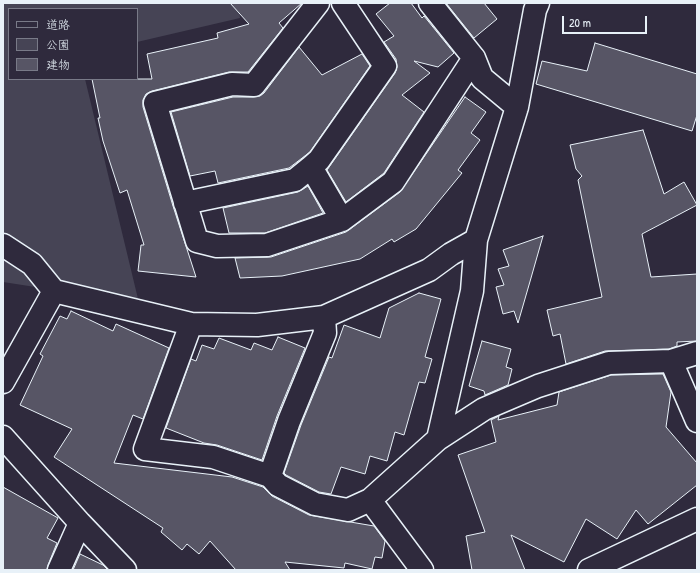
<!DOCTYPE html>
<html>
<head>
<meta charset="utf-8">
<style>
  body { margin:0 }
  #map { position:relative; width:700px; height:573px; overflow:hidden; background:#2f2a3d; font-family:"Patrick Hand","Klee One",sans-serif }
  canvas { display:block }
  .frame { position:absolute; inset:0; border:4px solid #e8f1f8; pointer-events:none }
  .legend { position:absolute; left:8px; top:8px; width:130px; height:72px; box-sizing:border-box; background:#2f2a3d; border:1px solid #797a88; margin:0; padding:5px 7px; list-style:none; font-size:12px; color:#e8f1f8 }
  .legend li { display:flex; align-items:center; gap:8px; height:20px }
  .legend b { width:20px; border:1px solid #797a88 }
  .scale { position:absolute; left:562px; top:16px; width:85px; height:18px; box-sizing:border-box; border:2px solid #e8f1f8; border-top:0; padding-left:5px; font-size:12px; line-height:14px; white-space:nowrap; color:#e8f1f8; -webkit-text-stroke:3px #2f2a3d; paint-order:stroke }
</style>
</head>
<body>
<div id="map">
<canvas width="700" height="573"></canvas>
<div class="frame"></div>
<ul class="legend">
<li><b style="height:5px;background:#2f2a3d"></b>道路</li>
<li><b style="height:11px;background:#464455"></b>公園</li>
<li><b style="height:11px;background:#575565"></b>建物</li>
</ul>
<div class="scale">20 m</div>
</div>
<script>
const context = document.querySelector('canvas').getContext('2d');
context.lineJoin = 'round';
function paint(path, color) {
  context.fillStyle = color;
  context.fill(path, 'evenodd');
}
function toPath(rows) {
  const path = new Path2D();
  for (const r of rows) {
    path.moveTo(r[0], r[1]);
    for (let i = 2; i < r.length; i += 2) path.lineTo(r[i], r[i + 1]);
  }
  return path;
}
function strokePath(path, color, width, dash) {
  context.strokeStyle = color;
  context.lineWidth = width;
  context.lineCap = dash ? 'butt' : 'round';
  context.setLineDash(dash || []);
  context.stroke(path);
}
const green = toPath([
  [3,3,238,3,240,18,137,42,137,9,9,9,9,79,85,79,139,303,3,282]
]);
const building = toPath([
  [230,3,302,3,279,23,283,28,248,72,229,72,152,91,146,94,143,100,143,107,173,206,196,277,138,271,141,245,144,245,127,190,120,193,103,141,98,118,100,118,92,79,152,79,147,54,218,38,217,33,249,24,230,3],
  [390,3,411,3,422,18,424,16,454,53,438,67,414,61,430,73,402,95,424,112,384,173,346,202,327,170,395,73,397,67,396,59,384,42,394,36,376,14,390,3],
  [446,3,484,3,497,19,474,38,446,3],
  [595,43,697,74,697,115,692,131,536,84,542,61,587,71,595,43],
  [299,47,322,75,362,54,370,66,310,152,289,168,218,183,215,171,190,176,171,112,233,97,253,97,260,96,264,93,299,47],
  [465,97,486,112,471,133,480,140,458,170,462,173,416,229,394,242,392,239,360,259,282,276,240,278,235,258,271,257,346,232,400,192,465,97],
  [643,130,664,194,684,182,697,205,642,234,651,277,697,274,697,341,677,342,677,346,669,349,605,351,566,364,560,334,553,336,547,310,602,297,578,180,582,176,576,169,570,145,643,130],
  [308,186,323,213,265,233,229,233,223,208,298,192,308,186],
  [543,236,531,278,518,323,514,311,503,314,496,287,504,285,498,269,509,266,503,250,543,236],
  [419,293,441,299,425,357,432,359,425,383,419,382,404,435,395,432,387,461,370,456,365,474,341,467,331,494,319,492,286,475,284,473,301,425,329,357,332,358,344,325,380,338,389,308,419,293],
  [71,311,113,331,116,324,169,348,143,419,133,415,114,463,232,477,263,487,272,496,309,515,374,526,385,541,382,558,375,557,372,569,345,563,344,568,285,562,290,570,236,570,210,541,199,554,187,544,182,550,161,532,163,528,54,457,72,429,20,405,43,356,40,354,60,316,67,319,71,311],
  [278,337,305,348,277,416,262,460,217,445,204,443,166,428,191,359,196,361,202,345,214,349,219,338,251,350,254,343,272,350,278,337],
  [482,341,511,349,506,367,512,369,508,385,485,395,484,391,469,386,482,341],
  [663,374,671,392,666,427,697,463,697,485,648,524,636,510,617,539,586,519,564,562,511,535,525,570,472,570,466,536,485,532,458,455,496,442,491,420,499,416,498,420,557,405,559,392,611,375,663,374],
  [3,487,58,518,47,538,57,543,48,565,47,570,3,570,3,487],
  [80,554,103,565,108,570,73,570,80,554]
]);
const minor = toPath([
  [318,3,254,85,232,84,155,103,197,241,217,246,267,245,342,220,393,182,474,58],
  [430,3,474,58,482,78,517,107],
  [311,167,319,160,385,66,343,3],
  [185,203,295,180,311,167,342,220],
  [3,245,32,264,54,291],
  [191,324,145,449,213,457,270,476,278,485,315,504,348,510,370,500,438,439,472,291,476,240,517,107,535,10,538,3],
  [671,361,697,421],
  [3,382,54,291,191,324,257,325,324,317,429,270,451,254,476,240],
  [3,437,80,523,59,570],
  [438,439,484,409,538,386,609,363,671,361,697,353],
  [270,476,289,421,325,333,324,317],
  [370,500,422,570],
  [80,523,125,570],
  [589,570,697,519]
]);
paint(green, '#464455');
paint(building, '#575565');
strokePath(building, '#e8f1f8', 1);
strokePath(minor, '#e8f1f8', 25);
strokePath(minor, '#2f2a3d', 22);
</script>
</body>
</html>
